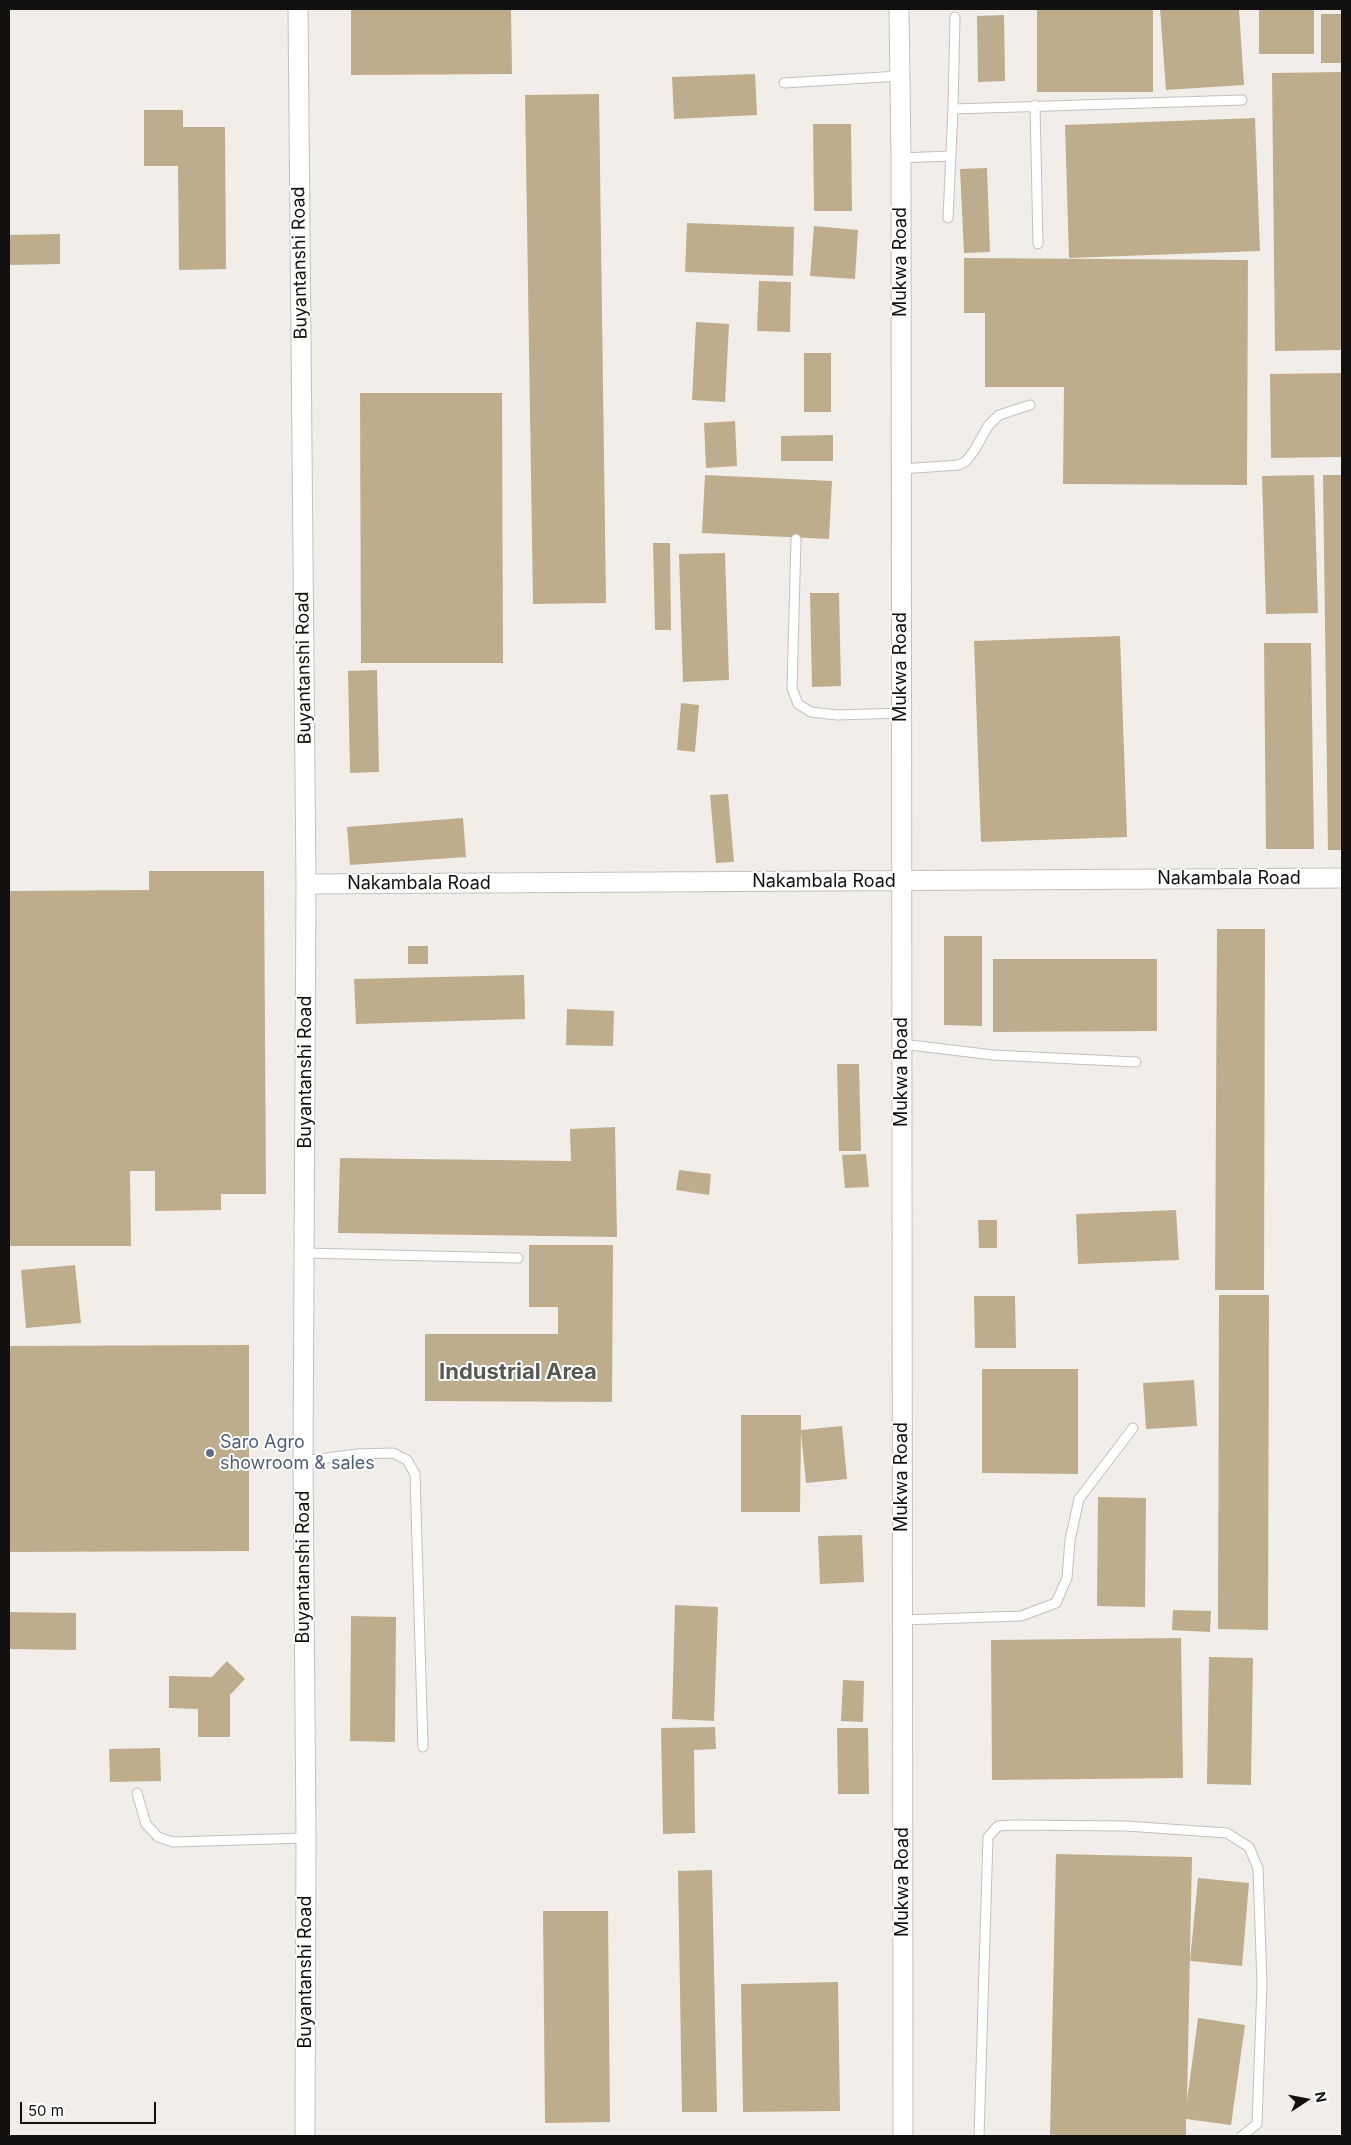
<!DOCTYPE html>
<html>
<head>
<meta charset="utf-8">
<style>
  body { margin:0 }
  #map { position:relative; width:1351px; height:2145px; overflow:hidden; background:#f1eee9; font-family:Inter,sans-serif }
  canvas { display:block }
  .frame { position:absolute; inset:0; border:10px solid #12110f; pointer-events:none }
  .north { position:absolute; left:1281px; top:2075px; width:50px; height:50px; -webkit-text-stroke:4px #fff; paint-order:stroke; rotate:79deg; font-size:14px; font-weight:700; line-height:20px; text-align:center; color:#12110f }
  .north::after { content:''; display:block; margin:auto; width:18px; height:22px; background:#12110f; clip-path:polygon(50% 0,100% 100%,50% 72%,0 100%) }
  .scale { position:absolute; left:20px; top:2102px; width:136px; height:22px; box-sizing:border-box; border:2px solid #12110f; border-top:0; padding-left:6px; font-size:15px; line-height:18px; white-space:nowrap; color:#12110f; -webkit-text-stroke:4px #fff; paint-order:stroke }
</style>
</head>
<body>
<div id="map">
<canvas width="1351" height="2145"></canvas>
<div class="frame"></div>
<div class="north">N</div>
<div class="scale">50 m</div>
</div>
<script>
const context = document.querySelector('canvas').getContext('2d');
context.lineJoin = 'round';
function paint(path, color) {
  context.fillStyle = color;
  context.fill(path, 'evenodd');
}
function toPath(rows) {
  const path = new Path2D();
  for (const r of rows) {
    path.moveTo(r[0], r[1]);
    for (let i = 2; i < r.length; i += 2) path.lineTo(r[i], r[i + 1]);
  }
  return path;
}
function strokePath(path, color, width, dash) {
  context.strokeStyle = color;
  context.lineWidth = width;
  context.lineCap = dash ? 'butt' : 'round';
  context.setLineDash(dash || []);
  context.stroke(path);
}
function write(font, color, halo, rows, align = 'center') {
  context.font = font + ' Inter,sans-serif';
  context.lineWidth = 4;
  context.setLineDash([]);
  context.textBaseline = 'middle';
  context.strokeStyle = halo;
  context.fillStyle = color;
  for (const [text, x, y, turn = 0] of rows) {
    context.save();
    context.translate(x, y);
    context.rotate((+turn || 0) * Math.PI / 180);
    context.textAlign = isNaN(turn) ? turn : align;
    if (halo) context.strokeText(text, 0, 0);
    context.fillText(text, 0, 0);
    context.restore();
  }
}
const building = toPath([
  [351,9,511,9,512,74,351,75],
  [1037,9,1153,9,1153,92,1037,92],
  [1160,9,1239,9,1244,85,1166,90],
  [1259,9,1314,9,1314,54,1259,54],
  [1321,14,1342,14,1342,63,1321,63],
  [1004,15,1005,81,978,82,977,16],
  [1342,72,1342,350,1275,351,1272,73],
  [755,74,757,115,674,119,672,77],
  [599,94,606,603,533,604,525,95],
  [144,110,183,110,183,127,225,127,226,269,179,270,178,166,144,166],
  [1255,118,1260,251,1069,258,1065,125],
  [813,124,851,124,852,211,814,211],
  [987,168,990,252,964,253,960,169],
  [687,223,794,227,793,276,685,272],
  [814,226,858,230,855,279,810,276],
  [60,234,60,264,9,265,9,235],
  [964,258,1248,260,1247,485,1063,484,1064,387,985,387,985,313,964,313],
  [759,281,791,282,790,332,757,331],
  [696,322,729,324,725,402,692,400],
  [804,353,831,353,831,412,804,412],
  [1342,373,1342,457,1271,458,1270,374],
  [360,393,502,393,503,663,361,663],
  [735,421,737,466,706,468,704,423],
  [833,435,833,461,781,461,781,436],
  [705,475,832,481,829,539,702,533],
  [1314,475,1318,613,1266,614,1262,476],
  [1323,475,1342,475,1342,850,1328,850],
  [653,543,670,543,671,630,655,630],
  [725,553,729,680,683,682,679,554],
  [810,593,839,593,841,686,812,687],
  [1120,636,1127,837,981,842,974,641],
  [1264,643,1311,643,1314,849,1266,849],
  [377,670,379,772,350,773,348,671],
  [681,703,699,705,695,752,677,750],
  [728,794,734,862,716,863,710,795],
  [463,818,466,857,350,865,347,827],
  [149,871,264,871,266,1194,221,1194,221,1210,155,1211,155,1171,130,1171,131,1246,9,1246,9,891,149,890],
  [1217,929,1265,929,1264,1290,1215,1290],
  [944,936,982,936,982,1026,944,1025],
  [408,946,428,946,428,964,408,964],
  [993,959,1157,959,1157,1031,993,1032],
  [524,975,525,1019,356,1024,354,979],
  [567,1009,614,1011,613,1046,566,1045],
  [837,1064,859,1064,861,1151,839,1151],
  [615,1127,617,1237,338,1233,340,1158,571,1161,570,1129],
  [866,1154,869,1187,845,1188,842,1155],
  [679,1170,711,1174,709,1195,676,1190],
  [1176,1210,1179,1260,1078,1264,1076,1214],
  [978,1220,997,1220,997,1248,979,1248],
  [529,1245,613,1245,612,1402,425,1401,425,1334,558,1334,558,1307,529,1307],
  [75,1265,81,1323,26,1328,21,1270],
  [1219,1295,1269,1295,1268,1630,1218,1629],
  [974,1296,1015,1296,1016,1348,975,1348],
  [249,1345,249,1551,9,1552,9,1346],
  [982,1369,1078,1369,1078,1474,982,1473],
  [1194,1380,1197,1426,1146,1429,1143,1383],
  [741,1415,801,1415,801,1430,842,1426,847,1479,806,1483,801,1433,800,1512,741,1512],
  [1098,1497,1146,1498,1145,1607,1097,1606],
  [862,1535,864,1582,820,1584,818,1536],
  [675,1605,718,1607,714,1721,672,1719],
  [1173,1610,1211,1611,1210,1632,1172,1630],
  [9,1612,76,1613,76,1650,9,1649],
  [351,1616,396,1617,395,1742,350,1741],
  [1181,1638,1183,1778,992,1780,991,1640],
  [1209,1657,1253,1658,1251,1785,1207,1784],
  [227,1661,245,1679,230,1695,230,1737,198,1737,198,1709,169,1708,169,1676,212,1677],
  [843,1680,864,1681,863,1722,841,1721],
  [715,1727,716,1749,694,1750,695,1833,663,1834,661,1728],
  [837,1728,868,1728,869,1794,838,1794],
  [160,1748,161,1781,110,1782,109,1749],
  [1056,1854,1192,1857,1187,2101,1198,2018,1245,2025,1231,2125,1186,2119,1186,2136,1050,2135],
  [712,1870,717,2112,682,2112,678,1871],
  [1198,1878,1249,1883,1242,1966,1190,1961],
  [543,1911,608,1911,610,2122,545,2123],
  [838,1982,840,2111,743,2112,741,1984]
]);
const lane = toPath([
  [784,83,900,76],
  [1035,105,1038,244],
  [953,109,955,17],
  [901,158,949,156],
  [948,218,953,109,1242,100],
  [901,469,959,465,966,461,974,451,988,426,999,415,1030,405],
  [796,539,792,688,798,704,811,712,837,715,901,713],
  [902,1044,993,1055,1136,1062],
  [305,1253,518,1258],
  [303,1461,357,1454,393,1453,407,1460,415,1474,423,1747],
  [903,1620,1021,1616,1056,1603,1067,1578,1070,1540,1079,1499,1133,1428],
  [137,1793,146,1824,158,1837,173,1842,306,1838],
  [979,2136,988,1837,998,1826,1013,1825,1126,1826,1227,1833,1249,1847,1258,1868,1262,1984,1257,2124,1242,2136]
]);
const street = toPath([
  [298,9,306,884,303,1461,306,1838,305,2136],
  [899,9,901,158,903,2136],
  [306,884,1342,878]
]);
const markers = [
  [210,1453,5,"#5c6f8a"]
];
const streetNames = [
  ["Mukwa Road",901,262,-90],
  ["Buyantanshi Road",300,263,-91],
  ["Mukwa Road",901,667,-90],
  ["Buyantanshi Road",304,668,-91],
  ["Nakambala Road",1229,879],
  ["Nakambala Road",824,882],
  ["Nakambala Road",419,884],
  ["Buyantanshi Road",306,1072,-90],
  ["Mukwa Road",902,1072,-90],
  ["Mukwa Road",902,1477,-90],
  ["Buyantanshi Road",304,1567,-90],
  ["Mukwa Road",903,1882,-90],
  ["Buyantanshi Road",306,1972,-90]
];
const serviceNames = [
  ["Saro Agro",220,1443],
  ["showroom & sales",220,1464]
];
const districtNames = [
  ["Industrial Area",518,1372]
];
paint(building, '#bead8d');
strokePath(lane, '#c3c1bc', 11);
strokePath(street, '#c3c1bc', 21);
strokePath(lane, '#fff', 9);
strokePath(street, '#fff', 19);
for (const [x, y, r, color] of markers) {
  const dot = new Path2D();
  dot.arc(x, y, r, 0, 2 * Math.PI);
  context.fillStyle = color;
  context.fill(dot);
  strokePath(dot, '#fff', 2);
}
write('18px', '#12110f', '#fff', streetNames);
write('18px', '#4e5e75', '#fff', serviceNames, 'left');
write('bold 22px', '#595752', '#fff', districtNames);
</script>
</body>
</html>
